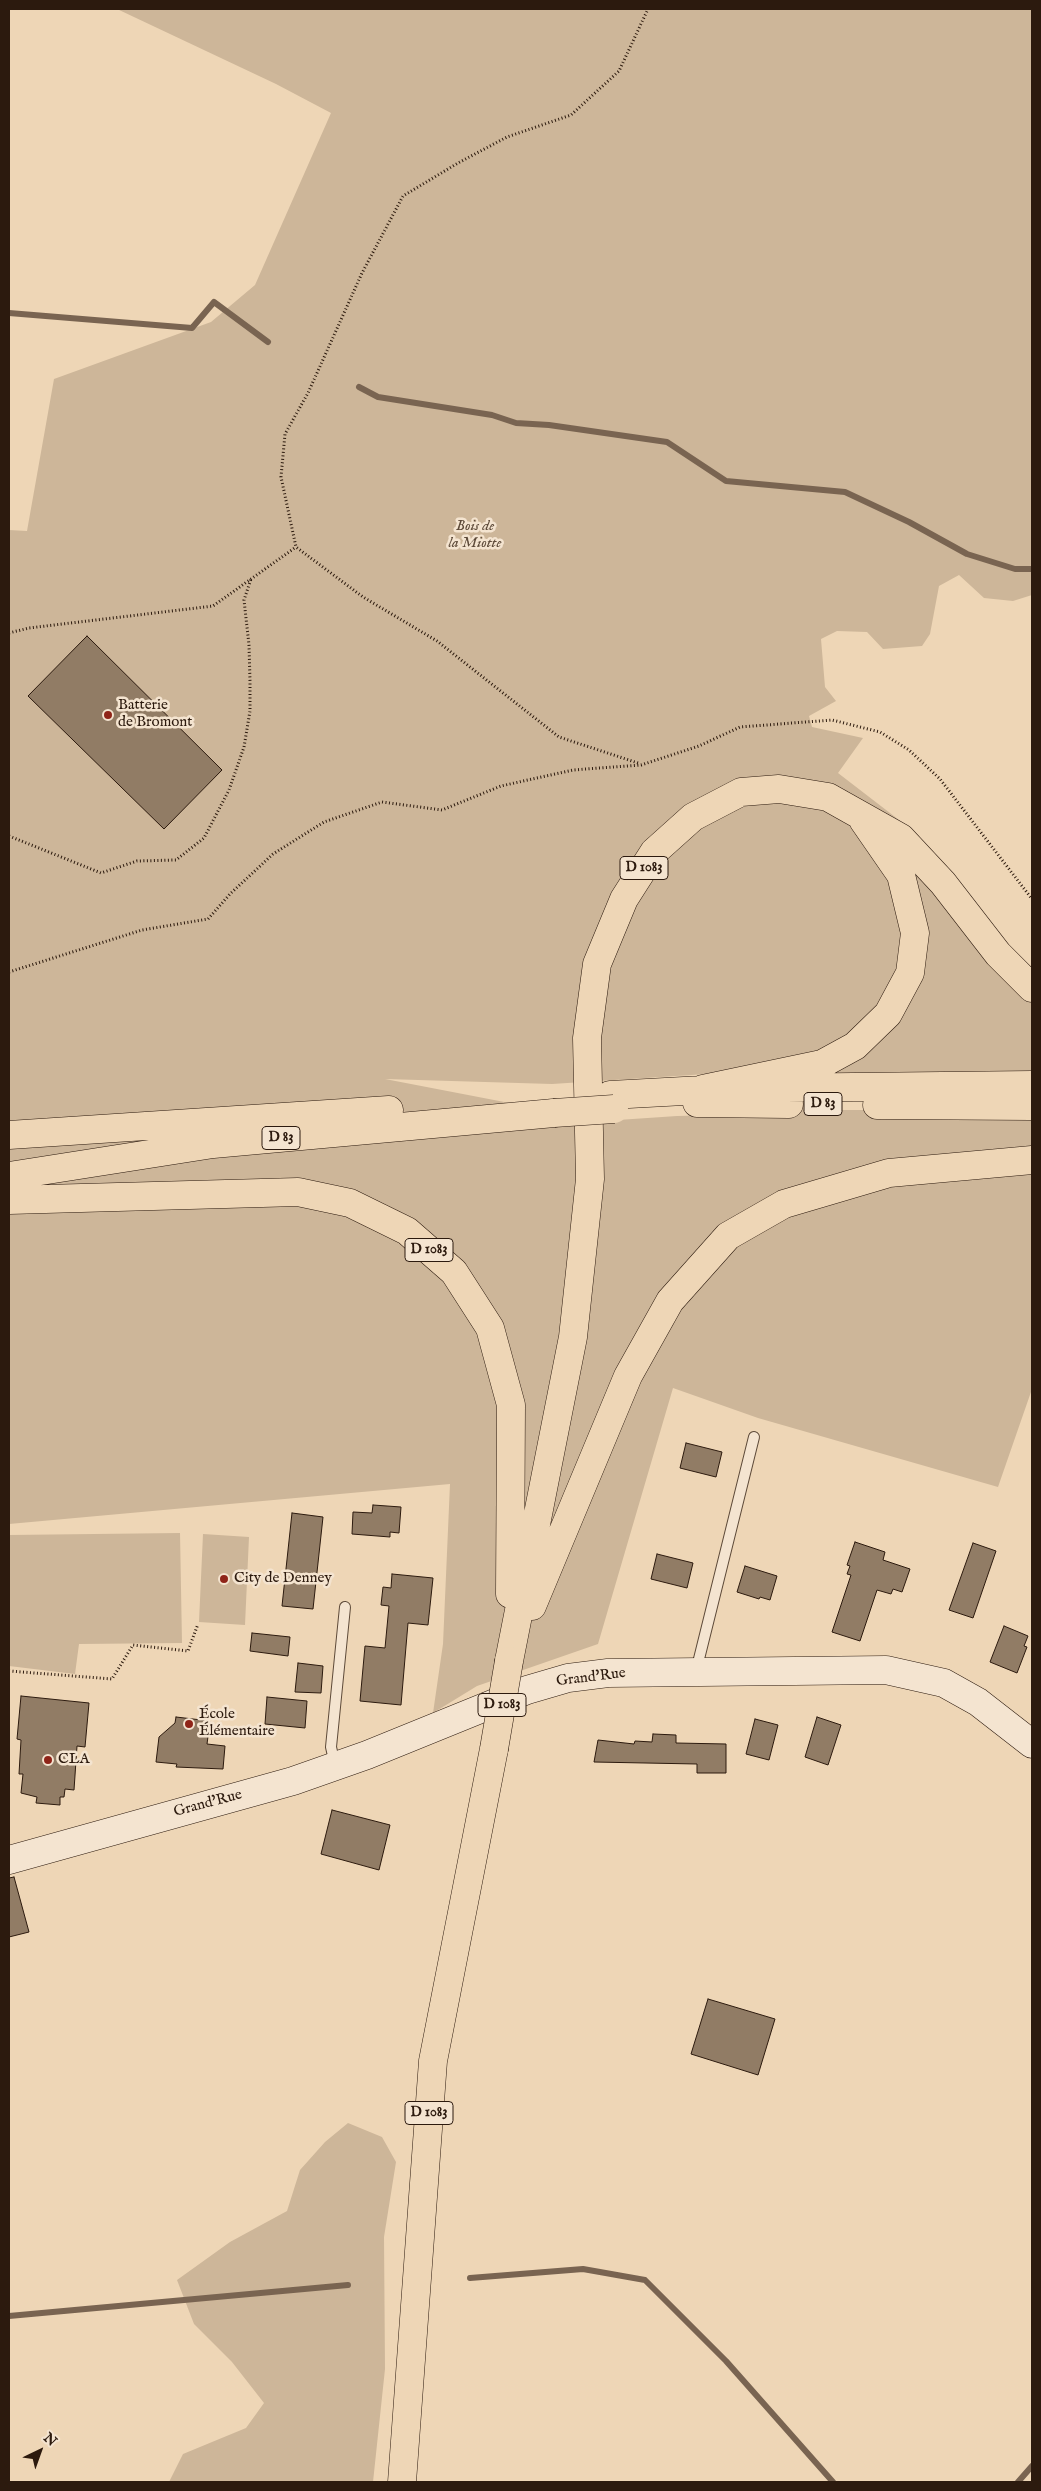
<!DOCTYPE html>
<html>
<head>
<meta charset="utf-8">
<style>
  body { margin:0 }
  #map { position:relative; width:1041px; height:2491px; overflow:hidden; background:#eed6b6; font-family:"IM FELL English",serif }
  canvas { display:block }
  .frame { position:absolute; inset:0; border:10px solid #2c1a0e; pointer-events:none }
  .north { position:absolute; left:15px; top:2426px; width:50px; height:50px; -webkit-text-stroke:4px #f4e4d0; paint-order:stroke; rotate:42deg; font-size:14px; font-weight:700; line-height:20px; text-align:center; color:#2c1a0e }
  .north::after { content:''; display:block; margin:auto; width:18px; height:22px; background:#2c1a0e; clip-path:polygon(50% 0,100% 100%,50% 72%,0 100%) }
</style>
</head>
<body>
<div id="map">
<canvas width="1041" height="2491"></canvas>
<div class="frame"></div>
<div class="north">N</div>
</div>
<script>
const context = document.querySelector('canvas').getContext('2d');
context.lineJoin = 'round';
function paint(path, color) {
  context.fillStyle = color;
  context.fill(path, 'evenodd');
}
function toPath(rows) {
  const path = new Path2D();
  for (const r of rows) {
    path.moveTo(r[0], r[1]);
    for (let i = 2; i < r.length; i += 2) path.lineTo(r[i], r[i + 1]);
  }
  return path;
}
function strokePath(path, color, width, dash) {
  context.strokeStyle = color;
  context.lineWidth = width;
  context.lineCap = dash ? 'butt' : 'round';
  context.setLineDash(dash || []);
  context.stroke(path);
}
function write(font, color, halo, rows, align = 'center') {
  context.font = font + ' "IM FELL English",serif';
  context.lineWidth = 5;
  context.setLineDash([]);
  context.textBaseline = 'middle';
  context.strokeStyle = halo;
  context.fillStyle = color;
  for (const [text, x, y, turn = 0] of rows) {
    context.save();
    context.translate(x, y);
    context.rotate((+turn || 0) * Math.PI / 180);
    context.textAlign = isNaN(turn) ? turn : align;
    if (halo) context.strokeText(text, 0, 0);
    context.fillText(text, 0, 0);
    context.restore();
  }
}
const green = toPath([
  [117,9,1032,9,1032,595,1013,601,984,598,959,575,939,586,930,634,922,646,883,649,867,632,837,631,821,639,825,687,836,701,809,716,812,727,863,738,838,773,903,823,1009,950,1032,967,1032,1072,850,1074,756,1068,707,1074,552,1084,385,1079,603,1121,677,1116,768,1114,781,1110,1032,1110,1032,1389,998,1487,758,1418,673,1388,598,1644,477,1686,433,1713,443,1644,450,1484,9,1524,9,530,27,531,54,379,211,322,255,285,331,113,276,84],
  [180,1533,182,1643,79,1644,75,1674,9,1666,9,1535],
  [203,1534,249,1537,245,1625,199,1622],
  [348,2123,382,2137,396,2162,384,2237,385,2369,373,2482,169,2482,183,2454,246,2428,264,2403,232,2362,194,2324,177,2280,230,2242,287,2211,300,2170,325,2142]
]);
const stream = toPath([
  [9,313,192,328,214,302,268,342],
  [359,387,378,397,492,415,516,423,549,425,667,442,726,481,845,492,909,522,967,554,1015,569,1032,569],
  [470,2278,583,2269,645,2280,726,2361,833,2482],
  [9,2316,348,2285],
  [1018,2482,1032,2466]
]);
const building = toPath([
  [87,636,222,770,164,829,28,696,87,636],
  [686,1443,722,1452,716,1477,680,1468,686,1443],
  [373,1505,401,1507,399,1533,390,1532,390,1537,352,1534,353,1512,372,1513,373,1505],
  [292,1513,323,1517,313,1609,282,1606,292,1513],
  [855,1542,885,1552,883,1560,910,1569,902,1592,893,1589,891,1594,877,1590,860,1641,832,1632,851,1575,847,1574,850,1566,847,1565,855,1542],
  [973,1543,996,1551,973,1618,949,1610,973,1543],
  [657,1554,693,1563,687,1588,651,1579,657,1554],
  [745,1566,777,1576,770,1600,760,1597,759,1599,737,1592,745,1566],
  [392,1574,433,1578,428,1625,408,1623,401,1705,360,1701,365,1646,385,1648,389,1606,381,1605,383,1587,391,1588,392,1574],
  [1004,1626,1028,1636,1024,1646,1027,1647,1017,1673,990,1662,1004,1626],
  [252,1633,290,1637,288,1656,250,1651,252,1633],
  [298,1663,323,1666,321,1693,295,1692,298,1663],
  [21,1696,89,1703,85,1747,77,1746,74,1790,65,1789,64,1797,60,1797,60,1805,36,1803,37,1797,21,1793,23,1774,19,1774,21,1740,17,1739,21,1696],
  [267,1697,307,1701,305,1728,265,1724,267,1697],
  [176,1717,210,1721,207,1744,225,1746,223,1769,176,1767,177,1764,156,1762,159,1737,175,1723,176,1717],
  [817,1717,841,1725,828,1765,805,1757,817,1717],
  [755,1719,778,1725,769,1760,746,1754,755,1719],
  [653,1734,676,1735,676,1743,726,1744,726,1773,697,1773,697,1764,594,1762,598,1740,634,1744,635,1741,652,1742,653,1734],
  [332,1810,390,1825,379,1870,321,1854,332,1810],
  [14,1877,29,1932,9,1937,9,1878,14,1877],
  [708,1999,775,2019,758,2075,691,2054,708,1999]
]);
const path = toPath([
  [9,633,29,628,213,606,296,547],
  [638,763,559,737,437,641,363,597,296,547,281,477,285,434,308,393,362,273,403,196,458,163,507,137,571,115,619,71,648,9],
  [9,836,101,873,137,861,176,860,204,838,229,790,244,747,250,711,250,681,249,645,244,600,251,579],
  [9,972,142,930,208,919,230,894,273,854,324,822,382,802,442,810,501,786,573,770,641,765,699,746,740,727,832,720,880,732,909,750,940,779,1032,899],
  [9,1671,112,1679,133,1645,188,1651,198,1624]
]);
const lane = toPath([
  [696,1671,754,1437],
  [335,1765,331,1747,345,1607]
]);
const secondary = toPath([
  [9,1860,293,1781,367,1755,527,1690,568,1678,608,1673,886,1670,944,1683,978,1702,1032,1744]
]);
const primary = toPath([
  [764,1088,1032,1085],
  [703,1089,822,1064,855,1046,888,1014,910,973,915,933,901,875,863,820],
  [610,1095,721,1089],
  [697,1103,789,1104],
  [877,1105,1032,1106],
  [9,1135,389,1110],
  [9,1176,213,1144,554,1113],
  [9,1200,298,1192,350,1203,407,1231,454,1272,490,1328,511,1405,510,1594],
  [532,1606,628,1376,670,1301,728,1236,784,1204,889,1173,1032,1160],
  [509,1661,573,1337,590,1179,587,1038,597,964,624,899,654,852,693,817,741,792,779,789,828,797,901,838,943,883,998,954,1032,988],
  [402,2482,433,2061,494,1749]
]);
const primaryBridge = toPath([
  [554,1113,614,1109],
  [494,1749,509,1661]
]);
const markers = [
  [108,715,5,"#8f2418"],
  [224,1579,5,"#8f2418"],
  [189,1724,5,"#8f2418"],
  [48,1760,5,"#8f2418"]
];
const shields = [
  [644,868,48],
  [823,1104,38],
  [281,1138,38],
  [429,1250,48],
  [502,1705,48],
  [429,2113,48]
];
const shieldNames = [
  ["D 1083",644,868],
  ["D 83",823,1104],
  ["D 83",281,1138],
  ["D 1083",429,1250],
  ["D 1083",502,1705],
  ["D 1083",429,2113]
];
const parkNames = [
  ["Bois de",475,527],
  ["la Miotte",475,544]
];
const poiNames = [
  ["Batterie",118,706],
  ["de Bromont",118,723],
  ["City de Denney",234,1579],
  ["École",199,1715],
  ["Élémentaire",199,1732],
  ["CLA",58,1760]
];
const streetNames = [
  ["Grand'Rue",591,1678,-7],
  ["Grand'Rue",208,1804,-15]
];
paint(green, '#cdb699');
strokePath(stream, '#796451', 6);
paint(building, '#917c65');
strokePath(building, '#2c1a0e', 1);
strokePath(lane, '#5c4938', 12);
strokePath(secondary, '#2c1a0e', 29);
strokePath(primary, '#2c1a0e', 29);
strokePath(path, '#2c1a0e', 3, [1, 2.5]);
strokePath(lane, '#f4e4d0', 10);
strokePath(secondary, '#f4e4d0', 28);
strokePath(primary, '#eed6b6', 28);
strokePath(primaryBridge, '#2c1a0e', 29, []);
strokePath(primaryBridge, '#eed6b6', 28);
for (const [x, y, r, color] of markers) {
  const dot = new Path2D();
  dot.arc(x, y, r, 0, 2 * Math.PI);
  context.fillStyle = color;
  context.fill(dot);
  strokePath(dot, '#f4e4d0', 2);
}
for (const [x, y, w] of shields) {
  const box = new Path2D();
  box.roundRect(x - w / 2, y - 11.5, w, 23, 4);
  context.fillStyle = '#f4e4d0';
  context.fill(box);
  strokePath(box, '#2c1a0e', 1);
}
write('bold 14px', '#2c1a0e', null, shieldNames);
write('italic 15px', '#5c4938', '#f4e4d0', parkNames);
write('15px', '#2c1a0e', '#f4e4d0', poiNames, 'left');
write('15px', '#2c1a0e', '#f4e4d0', streetNames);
</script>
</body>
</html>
